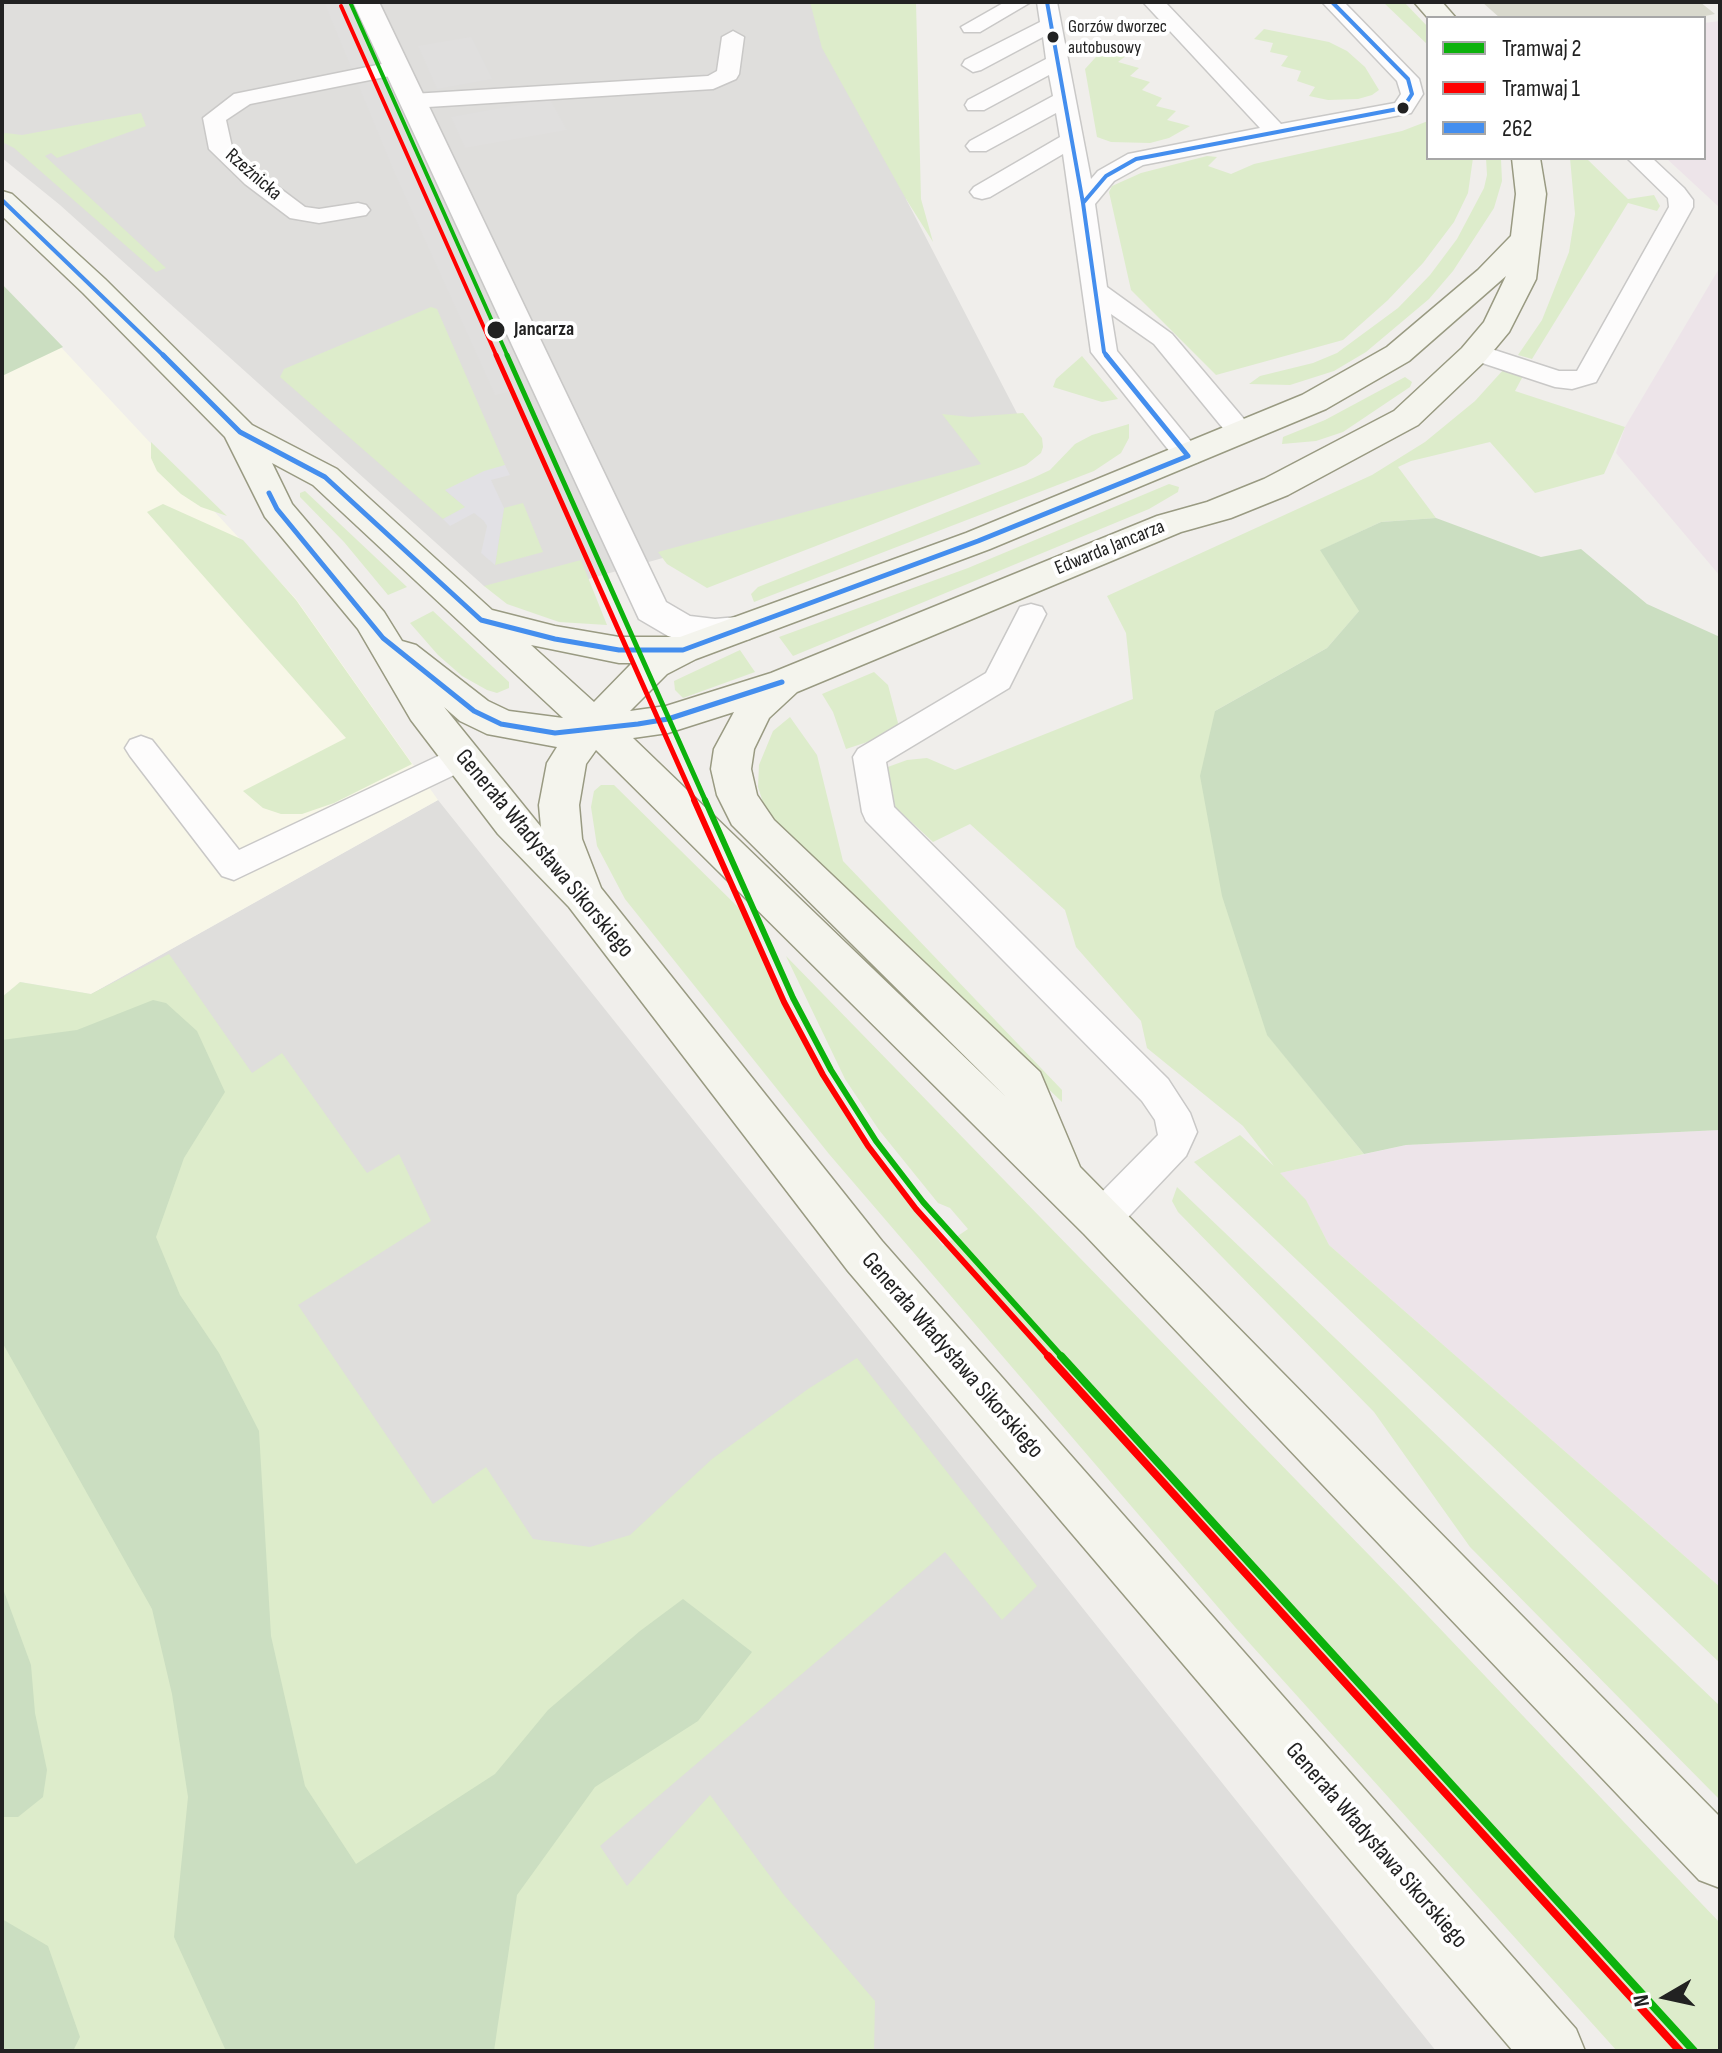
<!DOCTYPE html>
<html>
<head>
<meta charset="utf-8">
<style>
  body { margin:0 }
  #map { position:relative; width:1722px; height:2053px; overflow:hidden; background:#f0eeeb; font-family:"Sofia Sans Condensed",sans-serif }
  canvas { display:block }
  .frame { position:absolute; inset:0; border:4px solid #222; pointer-events:none }
  .legend { position:absolute; left:1426px; top:16px; width:280px; height:144px; box-sizing:border-box; background:#fff; border:2px solid #a7a7a7; margin:0; padding:10px 14px; list-style:none; font-size:24px; color:#222 }
  .legend li { display:flex; align-items:center; gap:16px; height:40px }
  .legend b { width:40px; border:2px solid #a7a7a7 }
  .north { position:absolute; left:1626px; top:1957px; width:80px; height:80px; -webkit-text-stroke:6px #fff; paint-order:stroke; rotate:261deg; font-size:22px; font-weight:700; line-height:32px; text-align:center; color:#222 }
  .north::after { content:''; display:block; margin:auto; width:28px; height:36px; background:#222; clip-path:polygon(50% 0,100% 100%,50% 72%,0 100%) }
</style>
</head>
<body>
<div id="map">
<canvas width="1722" height="2053"></canvas>
<div class="frame"></div>
<ul class="legend">
<li><b style="height:10px;background:#0cb20c"></b>Tramwaj 2</li>
<li><b style="height:10px;background:#f00"></b>Tramwaj 1</li>
<li><b style="height:10px;background:#448eee"></b>262</li>
</ul>
<div class="north">N</div>
</div>
<script>
const context = document.querySelector('canvas').getContext('2d');
context.lineJoin = 'round';
function paint(path, color) {
  context.fillStyle = color;
  context.fill(path, 'evenodd');
}
function toPath(rows) {
  const path = new Path2D();
  for (const r of rows) {
    path.moveTo(r[0], r[1]);
    for (let i = 2; i < r.length; i += 2) path.lineTo(r[i], r[i + 1]);
  }
  return path;
}
function strokePath(path, color, width, dash) {
  context.strokeStyle = color;
  context.lineWidth = width;
  context.lineCap = dash ? 'butt' : 'round';
  context.setLineDash(dash || []);
  context.stroke(path);
}
function write(font, color, halo, rows, align = 'center') {
  context.font = font + ' "Sofia Sans Condensed",sans-serif';
  context.lineWidth = 8;
  context.setLineDash([]);
  context.textBaseline = 'middle';
  context.strokeStyle = halo;
  context.fillStyle = color;
  for (const [text, x, y, turn = 0] of rows) {
    context.save();
    context.translate(x, y);
    context.rotate((+turn || 0) * Math.PI / 180);
    context.textAlign = isNaN(turn) ? turn : align;
    if (halo) context.strokeText(text, 0, 0);
    context.fillText(text, 0, 0);
    context.restore();
  }
}
const residential = toPath([
  [2,2,911,2,906,199,1037,452,525,597,484,586,60,205,2,158],
  [438,800,1436,2051,522,2051,2,998,91,994]
]);
const industrial = toPath([
  [1720,21,1720,208,1666,158,1704,158,1704,23],
  [1720,267,1720,576,1616,453,1625,427],
  [1720,1130,1720,1587,1329,1245,1306,1201,1279,1173,1406,1145]
]);
const education = toPath([
  [2,284,296,599,438,800,91,994,21,982,2,997]
]);
const construction = toPath([
  [1482,2,1700,2,1715,14,1695,18,1500,18]
]);
const grass = toPath([
  [810,2,916,2,921,199,933,242,906,199,822,48],
  [1383,2,1404,2,1428,27,1428,45],
  [1264,29,1329,42,1347,51,1365,67,1379,90,1372,95,1358,99,1328,100,1309,96,1315,87,1297,81,1301,71,1281,66,1288,56,1270,52,1273,43,1254,39],
  [1105,47,1127,55,1118,62,1139,68,1130,76,1150,82,1142,90,1162,98,1156,106,1176,111,1167,120,1190,126,1169,138,1150,143,1111,142,1097,137,1085,69],
  [141,113,146,126,57,158,51,153,45,156,166,268,156,272,14,148,2,142,2,134,6,133,22,135],
  [1428,121,1428,158,1473,158,1468,193,1454,222,1423,263,1388,300,1343,340,1216,375,1131,290,1109,192,1112,186,1141,173,1207,156,1217,157,1208,166,1231,174,1254,164,1402,131],
  [1486,158,1501,159,1502,181,1494,208,1453,271,1429,299,1366,352,1334,371,1290,385,1249,384,1260,376,1313,363,1337,353,1398,308,1430,275,1457,239,1484,188,1487,175],
  [1570,158,1586,158,1628,199,1654,195,1660,206,1657,211,1628,203,1532,359,1518,355,1542,320,1569,252,1575,214],
  [431,307,437,309,505,465,446,491,466,507,443,519,280,377,284,369],
  [1082,356,1118,399,1102,402,1053,387,1056,379],
  [1504,369,1523,376,1515,391,1625,427,1604,474,1535,493,1490,442,1411,461,1398,467,1436,518,1381,522,1321,550,1360,610,1327,648,1215,711,1267,1034,1364,1154,1280,1173,1306,1200,1329,1245,1720,1587,1720,1663,1194,1162,1240,1135,1274,1166,1243,1126,1147,1048,1141,1021,1076,947,1065,910,970,824,933,842,882,795,885,768,907,760,927,758,955,770,1133,699,1126,633,1107,596,1372,475,1425,442,1475,401],
  [1405,377,1412,382,1410,387,1343,432,1316,441,1282,444,1283,437,1325,420],
  [1023,413,1042,438,1043,447,1041,453,1026,465,707,588,667,564,658,552,981,464,942,414,970,417],
  [1129,424,1129,438,1121,453,1094,471,754,602,751,594,758,587,1033,478,1050,470,1075,444,1092,435],
  [151,442,227,516,201,507,181,494,157,471,151,458],
  [1169,484,1179,487,1178,492,1149,509,793,656,779,637,968,568],
  [305,491,407,587,388,595,344,542,300,497,300,493],
  [523,503,543,552,495,565,504,508],
  [163,504,243,540,296,600,412,764,334,803,302,814,281,814,263,808,243,791,346,738,147,512],
  [581,560,607,625,559,622,507,604,484,586],
  [433,611,509,682,509,688,497,693,487,690,462,676,438,655,410,623],
  [740,650,755,672,683,698,675,690,674,681],
  [874,672,888,685,898,723,895,733,846,749,833,712,822,694],
  [790,717,817,755,843,861,1062,1090,1062,1102,783,833,766,812,758,787,759,765,773,731],
  [601,785,614,785,740,909,800,1038,848,1120,943,1246,968,1229,950,1208,938,1203,879,1130,845,1079,786,956,1408,1595,1720,1923,1720,2051,1617,2051,1235,1627,829,1154,625,899,597,846,591,807,594,791],
  [169,954,252,1073,282,1053,367,1173,399,1154,431,1221,298,1305,433,1504,486,1467,533,1539,590,1547,630,1535,712,1459,808,1389,857,1358,1037,1586,1002,1620,945,1552,600,1846,627,1886,710,1795,784,1895,875,2001,874,2051,2,2051,2,997,20,982,91,994],
  [1177,1187,1720,1706,1720,1800,1470,1547,1374,1412,1178,1212,1172,1201]
]);
const forest = toPath([
  [2,284,63,347,2,376],
  [1436,518,1541,557,1581,549,1647,604,1720,637,1720,1130,1406,1145,1364,1154,1267,1035,1222,896,1200,776,1215,711,1327,648,1359,611,1320,550,1381,522],
  [153,1000,166,1003,197,1031,225,1092,184,1158,156,1237,180,1295,219,1353,259,1431,271,1636,305,1786,356,1864,495,1774,548,1710,640,1631,683,1599,752,1652,698,1721,595,1787,517,1895,494,2051,226,2051,174,1937,188,1797,172,1694,152,1609,2,1342,2,1040,77,1030],
  [2,1586,31,1665,35,1713,47,1770,43,1797,18,1817,2,1817],
  [2,1919,48,1946,80,2037,73,2051,2,2051]
]);
const parking = toPath([
  [324,2,340,2,511,391,495,395,395,174],
  [471,37,492,79,437,89,418,46],
  [550,99,567,130,465,148,451,117]
]);
const plaza = toPath([
  [505,465,510,475,491,480,504,508,495,565,481,553,487,526,484,521,474,513,450,526,443,519,465,507,445,490,484,471]
]);
const lane = toPath([
  [1005,2,1031,2,980,32,964,32,961,27,1005,2],
  [1037,2,1057,2,1091,179,1098,171,1128,154,1260,128,1143,2,1165,2,1281,124,1395,103,1401,94,1397,81,1322,2,1344,2,1419,79,1423,94,1411,113,1143,165,1114,181,1095,204,1107,287,1172,334,1255,432,1251,438,1241,440,1231,438,1154,344,1111,314,1117,351,1198,450,1202,456,1198,462,1188,465,1178,462,1091,352,1063,154,990,197,982,199,974,197,970,192,974,187,1060,137,1056,113,986,151,970,151,966,146,970,141,1053,96,1049,75,984,110,968,110,965,105,968,100,1046,59,1043,37,981,70,973,72,962,65,965,60,1040,22,1037,2],
  [733,31,744,37,739,74,736,79,713,89,412,108,401,101,412,94,708,76,717,71,722,37,733,31],
  [397,61,408,68,405,73,250,104,226,120,232,147,261,174,305,207,319,209,358,203,366,205,370,210,366,215,319,223,290,218,245,184,209,149,203,118,234,94,397,61],
  [1627,158,1652,158,1684,188,1693,200,1693,207,1596,382,1572,389,1555,387,1467,358,1463,352,1467,346,1476,344,1559,371,1577,371,1669,207,1668,198,1627,158],
  [1031,604,1042,607,1046,614,1009,688,886,762,894,807,1168,1079,1190,1113,1197,1132,1186,1156,1115,1231,1101,1236,1087,1231,1082,1219,1087,1207,1158,1135,1155,1120,1142,1101,866,821,862,812,853,757,858,749,986,673,1020,607,1031,604],
  [141,736,152,740,239,850,451,750,462,746,473,750,478,758,473,766,234,880,222,876,130,756,125,748,130,740,141,736]
]);
const street = toPath([
  [353,2,379,2,666,602,690,616,715,619,737,617,750,621,755,630,750,639,715,645,681,640,668,636,639,619,353,2]
]);
const secondary = toPath([
  [1414,2,1442,2,1456,18,1428,18,1414,2],
  [1512,158,1540,158,1546,194,1536,279,1509,332,1484,362,1418,425,1288,495,1231,518,1181,532,797,692,769,718,754,749,751,769,757,795,774,820,1040,1072,1080,1167,1720,1817,1720,1888,1699,1880,1084,1234,596,750,586,764,579,805,582,839,601,888,882,1241,1576,2029,1585,2051,1513,2051,848,1271,569,907,498,834,411,720,358,629,265,517,225,437,83,293,2,216,2,191,12,194,105,279,252,425,337,469,492,610,555,626,619,637,680,637,966,533,1302,395,1387,347,1478,270,1511,236,1516,194,1512,158],
  [1506,276,1484,322,1462,348,1394,411,1264,479,1207,502,1157,516,771,673,666,706,630,711,667,674,696,659,990,549,1326,409,1409,361,1506,276],
  [272,463,313,485,563,718,509,711,488,701,416,645,402,641,384,612,292,504,272,463],
  [531,645,619,663,632,663,594,702,531,645],
  [444,707,460,721,487,734,557,747,547,763,539,805,541,827,444,707],
  [734,712,714,749,711,769,717,795,732,825,1006,1097,633,738,668,733,734,712]
]);
const bus1Far1 = toPath([
  [1047,2,1083,203,1104,352,1108,357],
  [2,200,165,357],
  [1083,203,1106,176,1136,159,1403,108,1412,94,1408,79,1332,2]
]);
const bus1 = toPath([
  [163,355,240,432,325,477,481,620,555,639,619,650,683,650,978,541,1188,456,1106,355],
  [269,493,277,509,383,638,474,711,501,724,555,733,638,724,668,719,782,682]
]);
const tram1Far3 = toPath([
  [350,2,508,357]
]);
const tram1Far2 = toPath([
  [507,355,706,802]
]);
const tram1Far1 = toPath([
  [705,800,793,998,831,1070,876,1141,923,1202,1063,1358]
]);
const tram1 = toPath([
  [1061,1356,1694,2051]
]);
const tram2Far3 = toPath([
  [341,6,497,357]
]);
const tram2Far2 = toPath([
  [496,355,695,802]
]);
const tram2Far1 = toPath([
  [694,800,784,1002,823,1075,868,1146,916,1209,1050,1358]
]);
const tram2 = toPath([
  [1048,1356,1680,2051]
]);
const markers = [
  [1053,37,7,"#222"],
  [1403,108,7,"#222"],
  [496,330,10,"#222"]
];
const farBusnames = [
  ["Gorzów dworzec",1068,27],
  ["autobusowy",1068,48]
];
const farStreetnames = [
  ["Rzeźnicka",253,175,41],
  ["Edwarda Jancarza",1110,548,-22]
];
const farStopnames = [
  ["Jancarza",514,330]
];
const streetNames = [
  ["Generała Władysława Sikorskiego",544,854,50],
  ["Generała Władysława Sikorskiego",952,1356,49],
  ["Generała Władysława Sikorskiego",1376,1846,49]
];
paint(residential, '#dfdedc');
paint(industrial, '#ede4e9');
paint(education, '#f8f7e8');
paint(construction, '#d9d9cd');
paint(grass, '#ddeccb');
paint(forest, '#cbdec1');
paint(parking, '#e0dfde');
paint(plaza, '#e2e1e5');
strokePath(lane, '#c9c8c7', 3);
strokePath(street, '#c9c8c7', 3);
strokePath(secondary, '#999a82', 3);
paint(lane, '#fdfcfc');
paint(street, '#fdfcfc');
paint(secondary, '#f4f4ed');
strokePath(bus1Far1, '#448eee', 4);
strokePath(bus1, '#448eee', 5);
strokePath(tram1Far3, '#0cb20c', 4);
strokePath(tram1Far2, '#0cb20c', 5);
strokePath(tram1Far1, '#0cb20c', 6);
strokePath(tram1, '#0cb20c', 8);
strokePath(tram2Far3, '#f00', 4);
strokePath(tram2Far2, '#f00', 5);
strokePath(tram2Far1, '#f00', 6);
strokePath(tram2, '#f00', 8);
for (const [x, y, r, color] of markers) {
  const dot = new Path2D();
  dot.arc(x, y, r, 0, 2 * Math.PI);
  context.fillStyle = color;
  context.fill(dot);
  strokePath(dot, '#fff', 3);
}
write('18px', '#222', '#fff', farBusnames, 'left');
write('20px', '#222', '#fff', farStreetnames);
write('bold 20px', '#222', '#fff', farStopnames, 'left');
write('24px', '#222', '#fff', streetNames);
</script>
</body>
</html>
